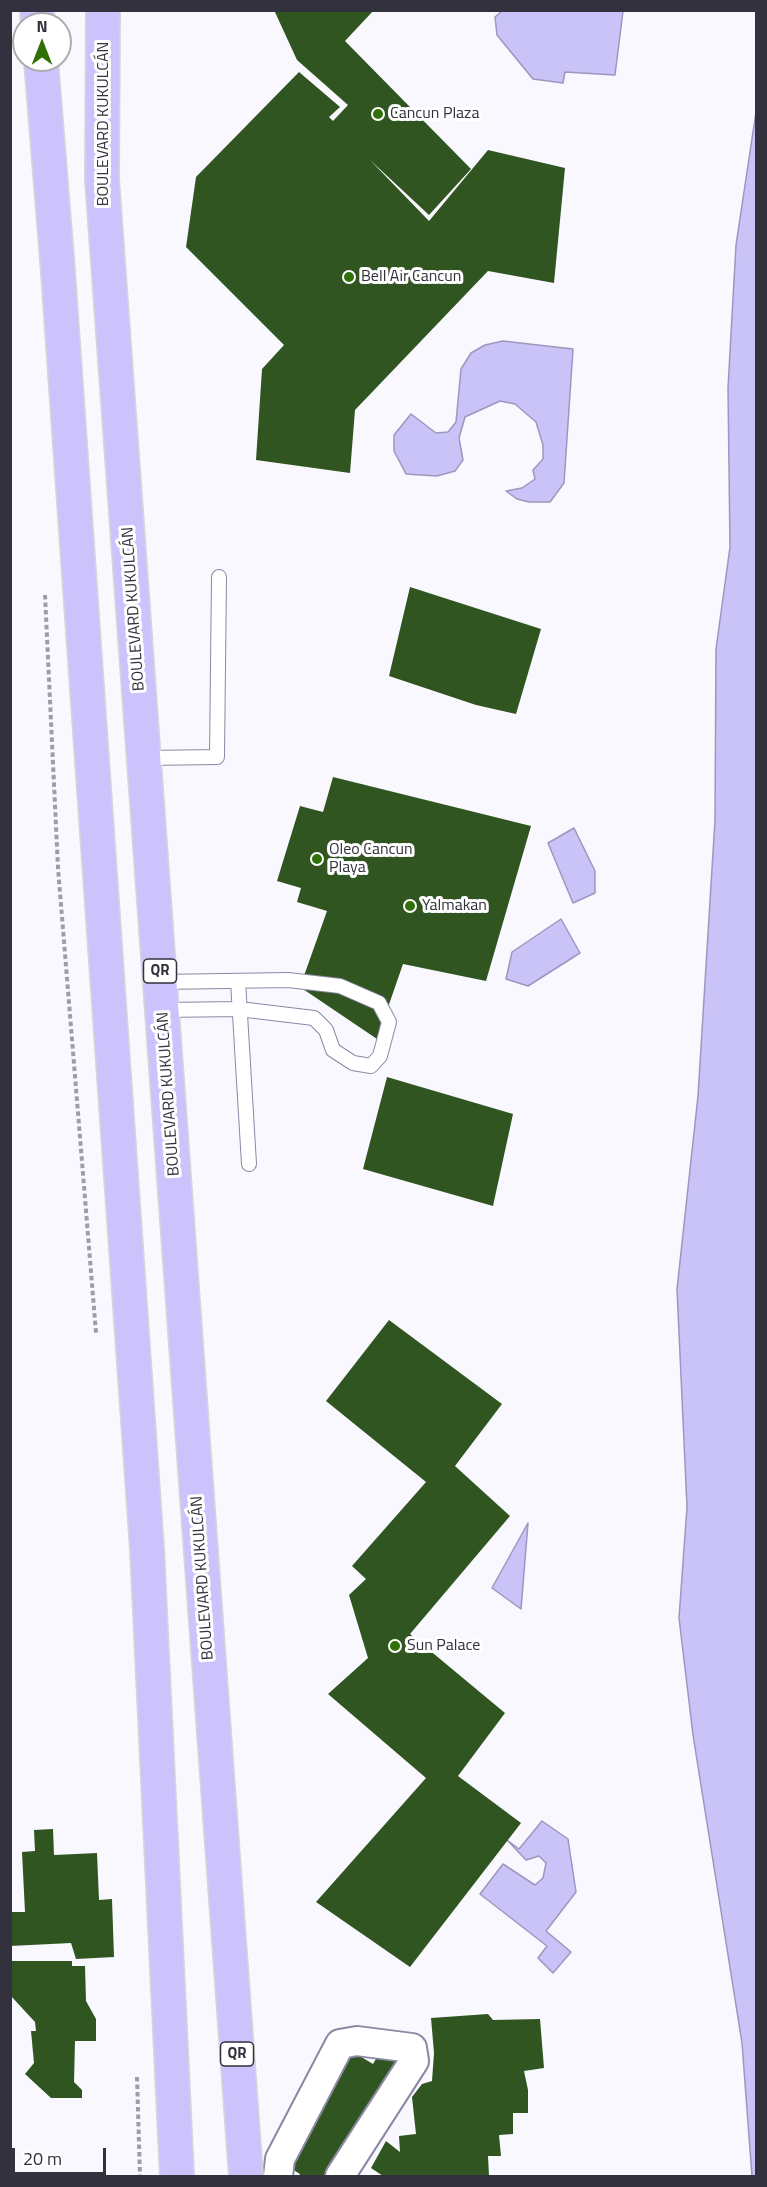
<!DOCTYPE html>
<html>
<head>
<meta charset="utf-8">
<style>
  body { margin:0 }
  #map { position:relative; width:767px; height:2187px; overflow:hidden; background:#f9f8fe; font-family:"Titillium Web",sans-serif }
  canvas { display:block }
  .frame { position:absolute; inset:0; border:12px solid #32313d; pointer-events:none }
  .north { position:absolute; left:12px; top:12px; width:60px; height:60px; box-sizing:border-box; background:#fff; border:2px solid #adadb1; border-radius:50%; rotate:0deg; font-size:16px; font-weight:700; line-height:24px; text-align:center; color:#32313d }
  .north::after { content:''; display:block; margin:auto; width:21px; height:27px; background:#317007; clip-path:polygon(50% 0,100% 100%,50% 72%,0 100%) }
  .scale { position:absolute; left:12px; top:2148px; width:94px; height:27px; box-sizing:border-box; border:3px solid #32313d; border-top:0; padding-left:8px; font-size:18px; line-height:21px; white-space:nowrap; color:#32313d; -webkit-text-stroke:4px #fff; paint-order:stroke }
</style>
</head>
<body>
<div id="map">
<canvas width="767" height="2187"></canvas>
<div class="frame"></div>
<div class="north">N</div>
<div class="scale">20 m</div>
</div>
<script>
const context = document.querySelector('canvas').getContext('2d');
context.lineJoin = 'round';
function paint(path, color) {
  context.fillStyle = color;
  context.fill(path, 'evenodd');
}
function toPath(rows) {
  const path = new Path2D();
  for (const r of rows) {
    path.moveTo(r[0], r[1]);
    for (let i = 2; i < r.length; i += 2) path.lineTo(r[i], r[i + 1]);
  }
  return path;
}
function strokePath(path, color, width, dash) {
  context.strokeStyle = color;
  context.lineWidth = width;
  context.lineCap = dash ? 'butt' : 'round';
  context.setLineDash(dash || []);
  context.stroke(path);
}
function write(font, color, halo, rows, align = 'center') {
  context.font = font + ' "Titillium Web",sans-serif';
  context.lineWidth = 6;
  context.setLineDash([]);
  context.textBaseline = 'middle';
  context.strokeStyle = halo;
  context.fillStyle = color;
  for (const [text, x, y, turn = 0] of rows) {
    context.save();
    context.translate(x, y);
    context.rotate((+turn || 0) * Math.PI / 180);
    context.textAlign = isNaN(turn) ? turn : align;
    if (halo) context.strokeText(text, 0, 0);
    context.fillText(text, 0, 0);
    context.restore();
  }
}
const water = toPath([
  [502,11,623,11,615,75,565,72,563,83,533,79,497,35,495,17,502,11],
  [756,112,756,2176,752,2176,742,2043,693,1735,679,1618,687,1507,677,1289,698,1096,715,820,716,649,730,547,728,388,736,245,756,112],
  [503,341,573,349,564,483,550,502,529,502,517,499,506,491,522,488,535,479,533,470,543,459,543,445,536,422,515,404,500,401,465,417,459,438,463,460,455,471,437,476,406,474,394,451,394,435,411,414,436,433,448,432,456,422,461,369,471,353,485,345,503,341],
  [574,828,595,871,595,893,573,903,548,843,574,828],
  [561,919,580,953,528,986,506,979,512,952,561,919],
  [528,1523,521,1609,492,1588,528,1523],
  [542,1821,568,1839,576,1892,546,1931,571,1952,553,1973,538,1958,547,1946,480,1894,503,1864,535,1885,543,1878,546,1863,539,1856,526,1860,507,1840,519,1849,542,1821]
]);
const building = toPath([
  [274,10,374,10,345,41,471,169,429,215,370,160,429,221,488,150,565,168,554,283,488,271,355,410,350,473,256,460,262,369,284,345,186,247,196,177,299,72,340,107,329,117,333,121,348,105,297,60],
  [410,587,541,629,516,714,476,705,389,676],
  [333,777,531,826,486,981,403,964,377,1039,300,987,327,911,297,902,301,888,277,881,300,806,323,812],
  [387,1077,513,1114,493,1206,363,1169],
  [389,1320,502,1404,455,1466,510,1516,410,1634,505,1713,458,1776,521,1823,410,1967,316,1902,426,1778,328,1694,368,1658,349,1595,366,1579,352,1566,426,1482,326,1401],
  [53,1829,54,1855,97,1853,99,1900,112,1899,114,1957,76,1959,71,1943,10,1946,10,1912,25,1912,22,1852,35,1851,34,1830],
  [12,1961,72,1961,72,1966,85,1966,86,2001,96,2019,96,2041,75,2041,74,2082,82,2090,82,2098,51,2098,25,2074,34,2063,31,2031,36,2031,35,2022,10,1995],
  [488,2014,493,2020,540,2019,544,2068,524,2071,528,2090,528,2113,513,2113,513,2134,499,2135,501,2156,488,2156,489,2176,383,2176,371,2168,386,2141,400,2152,399,2136,416,2134,412,2097,422,2084,432,2081,434,2053,431,2018],
  [383,2047,406,2060,336,2176,299,2176,300,2174,287,2166,353,2052,373,2064]
]);
const path = toPath([
  [45,595,58,868,96,1333],
  [137,2077,140,2176]
]);
const lane = toPath([
  [145,758,217,757,219,577],
  [238,981,249,1164],
  [161,982,288,980,340,986,379,1003,389,1022,380,1056,371,1066,353,1063,333,1050,326,1030,314,1018,239,1009,163,1010]
]);
const street = toPath([
  [278,2176,280,2159,340,2044,357,2041,412,2048,414,2061,340,2176]
]);
const primary = toPath([
  [37,10,38,24],
  [103,10,102,179,246,2176],
  [41,60,58,272,147,1549,177,2176]
]);
const markers = [
  [378,114,6,"#317007"],
  [349,277,6,"#317007"],
  [317,859,6,"#317007"],
  [410,906,6,"#317007"],
  [395,1646,6,"#317007"]
];
const shields = [
  [160,971,33],
  [237,2054,33]
];
const shieldNames = [
  ["QR",160,971],
  ["QR",237,2054]
];
const poiNames = [
  ["Cancun Plaza",390,114],
  ["Bell Air Cancun",361,277],
  ["Oleo Cancun",329,850],
  ["Playa",329,868],
  ["Yalmakan",422,906],
  ["Sun Palace",407,1646]
];
const streetNames = [
  ["BOULEVARD KUKULCÁN",104,124,-90],
  ["BOULEVARD KUKULCÁN",134,609,-94],
  ["BOULEVARD KUKULCÁN",169,1094,-94],
  ["BOULEVARD KUKULCÁN",203,1578,-94]
];
paint(water, '#cac3f7');
strokePath(water, '#9c97bf', 1.5);
paint(building, '#305521');
strokePath(lane, '#8b88a4', 16);
strokePath(street, '#8b88a4', 32);
strokePath(primary, '#d6d6d8', 36);
strokePath(path, '#9e9da6', 4, [4.5, 3]);
strokePath(lane, '#fff', 14);
strokePath(street, '#fff', 28);
strokePath(primary, '#cdc3fc', 33);
for (const [x, y, r, color] of markers) {
  const dot = new Path2D();
  dot.arc(x, y, r, 0, 2 * Math.PI);
  context.fillStyle = color;
  context.fill(dot);
  strokePath(dot, '#fff', 2);
}
for (const [x, y, w] of shields) {
  const box = new Path2D();
  box.roundRect(x - w / 2, y - 12, w, 24, 4.5);
  context.fillStyle = '#fff';
  context.fill(box);
  strokePath(box, '#32313d', 1.5);
}
write('bold 15px', '#32313d', null, shieldNames);
write('16px', '#32313d', '#fff', poiNames, 'left');
write('16px', '#32313d', '#fff', streetNames);
</script>
</body>
</html>
